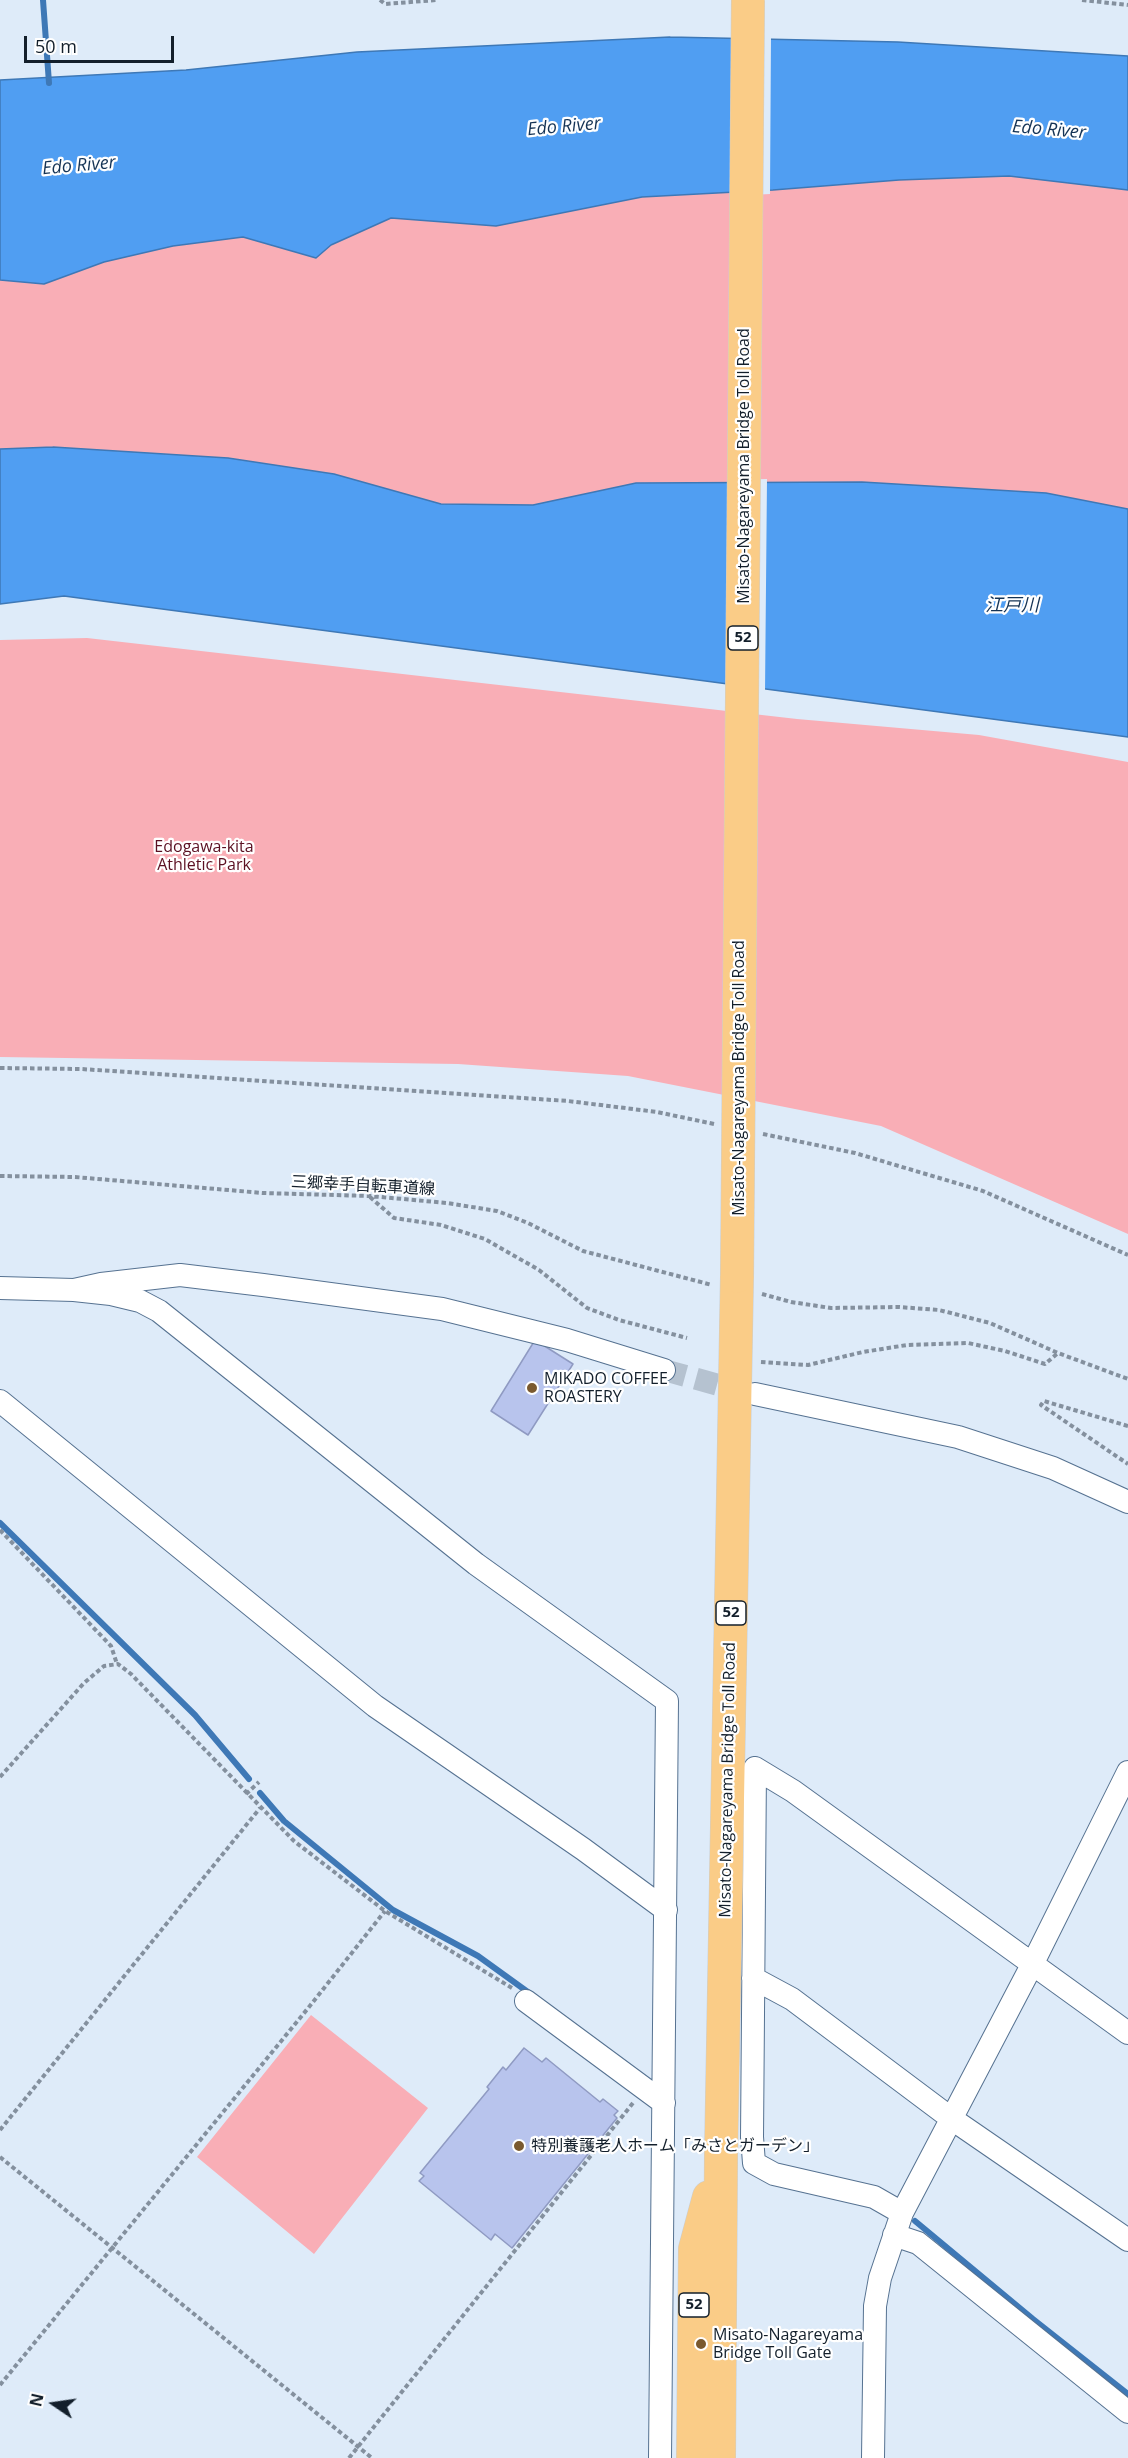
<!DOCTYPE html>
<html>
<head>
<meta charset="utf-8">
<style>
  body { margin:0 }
  #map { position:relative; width:1128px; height:2458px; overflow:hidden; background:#deebf9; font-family:"Open Sans",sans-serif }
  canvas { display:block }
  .north { position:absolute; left:24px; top:2374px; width:60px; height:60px; -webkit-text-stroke:4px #fff; paint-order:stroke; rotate:283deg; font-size:16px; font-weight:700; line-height:24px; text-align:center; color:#131f2b }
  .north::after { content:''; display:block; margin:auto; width:21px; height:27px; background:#131f2b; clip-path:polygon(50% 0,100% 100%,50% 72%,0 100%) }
  .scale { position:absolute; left:24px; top:36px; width:150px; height:27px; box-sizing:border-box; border:3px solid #131f2b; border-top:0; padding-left:8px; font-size:18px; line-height:21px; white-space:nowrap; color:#131f2b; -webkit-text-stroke:4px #fff; paint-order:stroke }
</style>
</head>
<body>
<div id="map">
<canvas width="1128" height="2458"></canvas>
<div class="north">N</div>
<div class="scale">50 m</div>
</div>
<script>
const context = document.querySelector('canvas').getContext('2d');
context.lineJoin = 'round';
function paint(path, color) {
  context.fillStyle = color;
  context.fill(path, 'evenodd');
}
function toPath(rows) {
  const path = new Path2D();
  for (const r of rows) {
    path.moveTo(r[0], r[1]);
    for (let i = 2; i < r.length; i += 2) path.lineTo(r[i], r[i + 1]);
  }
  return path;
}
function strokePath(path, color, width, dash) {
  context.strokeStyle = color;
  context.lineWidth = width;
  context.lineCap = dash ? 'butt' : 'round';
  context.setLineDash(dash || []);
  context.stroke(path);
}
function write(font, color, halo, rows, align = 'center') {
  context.font = font + ' "Open Sans","Noto Sans JP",sans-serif';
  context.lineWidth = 4.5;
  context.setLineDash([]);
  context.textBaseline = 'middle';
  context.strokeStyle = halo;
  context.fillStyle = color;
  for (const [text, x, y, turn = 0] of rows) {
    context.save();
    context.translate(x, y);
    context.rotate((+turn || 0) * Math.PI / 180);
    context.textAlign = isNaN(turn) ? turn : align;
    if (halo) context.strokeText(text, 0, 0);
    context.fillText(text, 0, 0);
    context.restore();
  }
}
const green = toPath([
  [1009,176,1128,190,1128,509,1046,493,862,482,636,483,533,505,441,504,334,474,228,458,53,447,0,449,0,280,44,284,104,262,173,246,243,237,316,258,331,245,391,218,496,226,642,197,773,190,899,180],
  [87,638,797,719,979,735,1128,762,1128,1234,881,1126,628,1076,458,1064,0,1057,0,640],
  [311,2015,428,2108,314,2254,197,2157]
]);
const water = toPath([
  [670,37,898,42,1128,56,1128,190,1009,176,899,180,773,190,642,197,496,226,391,218,331,245,316,258,243,237,173,246,104,262,44,284,0,280,0,80,186,70,357,52,670,37],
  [53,447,228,458,334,474,441,504,533,505,636,483,862,482,1046,493,1128,509,1128,737,64,596,0,604,0,449,53,447]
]);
const pier = toPath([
  [734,36,771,36,770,194,732,196],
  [767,479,765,692,729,688,730,480]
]);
const stream = toPath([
  [43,0,49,83],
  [0,1523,195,1715,249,1779],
  [260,1793,284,1821,393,1910,478,1956,532,1995],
  [915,2221,1033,2319,1128,2394]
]);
const building = toPath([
  [535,1340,573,1364,528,1435,491,1411,535,1340],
  [524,2048,542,2062,546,2058,600,2102,603,2099,618,2111,614,2115,617,2118,512,2248,495,2234,491,2240,419,2181,424,2176,420,2173,489,2089,487,2087,503,2067,506,2070,524,2048]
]);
const streetTunnel = toPath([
  [664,1370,748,1393]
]);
const path = toPath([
  [380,0,385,4,437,0],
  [1082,0,1128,5],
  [0,1068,81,1069,568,1101,657,1112,714,1124],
  [763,1134,855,1153,983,1191,1128,1255],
  [0,1176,75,1177,263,1193,370,1196,447,1203,497,1211,528,1223,583,1251,712,1285],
  [370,1197,394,1218,441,1225,485,1239,539,1270,587,1308,619,1320,687,1338],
  [762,1294,791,1302,831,1308,899,1307,939,1310,990,1323,1058,1353,1128,1379],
  [761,1362,808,1365,863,1352,907,1345,968,1343,1005,1351,1045,1364,1058,1353],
  [1128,1426,1044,1401,1041,1405,1128,1464],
  [0,1530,111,1646,117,1664],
  [0,1777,84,1683,104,1666,118,1664,131,1674,294,1841,385,1911,512,1988],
  [246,1794,259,1782],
  [0,2130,260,1808],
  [0,2157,372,2458],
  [0,2385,309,2007,385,1911],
  [349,2458,633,2103]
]);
const street = toPath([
  [0,1288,74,1290,101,1284,180,1275,263,1285,442,1309,567,1340,664,1370],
  [74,1290,111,1294,140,1301,159,1311,476,1564,667,1701,660,2458],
  [755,1394,958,1437,1053,1468,1128,1502],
  [0,1401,375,1706,583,1849,666,1910],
  [755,1768,752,2137,754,2163,774,2174,874,2197,902,2213],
  [755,1768,793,1791,1128,2033],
  [753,1978,792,1999,952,2119,1128,2240],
  [526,2001,664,2103],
  [894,2235,918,2243,1128,2412],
  [873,2458,875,2306,880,2278,902,2213,1033,1963,1128,1772]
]);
const primary = toPath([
  [693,2458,695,2249,709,2197],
  [719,2458,721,2155,737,1276]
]);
const primaryBridge = toPath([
  [737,1276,748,0]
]);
const markers = [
  [532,1388,6,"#7a592f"],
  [519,2146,6,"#7a592f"],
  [701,2344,6,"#7a592f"]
];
const shields = [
  [743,638,30],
  [731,1613,30],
  [694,2305,30]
];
const shieldNames = [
  ["52",743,638],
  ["52",731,1613],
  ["52",694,2305]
];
const streetNames = [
  ["Misato-Nagareyama Bridge Toll Road",744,466,-90],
  ["Misato-Nagareyama Bridge Toll Road",739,1078,-90],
  ["三郷幸手自転車道線",363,1186,3],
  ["Misato-Nagareyama Bridge Toll Road",728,1780,-89]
];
const parkNames = [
  ["Edogawa-kita",204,847],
  ["Athletic Park",204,865]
];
const poiNames = [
  ["MIKADO COFFEE",544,1379],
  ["ROASTERY",544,1397],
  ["特別養護老人ホーム「みさとガーデン」",531,2146],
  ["Misato-Nagareyama",713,2335],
  ["Bridge Toll Gate",713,2353]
];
const waterNames = [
  ["Edo River",564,127,-5],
  ["Edo River",1049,130,5],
  ["Edo River",79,166,-5],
  ["江戸川",1012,606]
];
paint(green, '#f9aeb6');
paint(water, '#509ef2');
strokePath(water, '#3e78b6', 1.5);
paint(pier, '#deebf9');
strokePath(stream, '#3e78b6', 6);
paint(building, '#b8c4ed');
strokePath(building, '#8f9ac2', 1.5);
strokePath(streetTunnel, '#b5c2d0', 22, [22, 11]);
strokePath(street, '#567291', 24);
strokePath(primary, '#cbced0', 34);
strokePath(path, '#84909e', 4, [4.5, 3]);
strokePath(street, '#fff', 22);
strokePath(primary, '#facc87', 33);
strokePath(primaryBridge, '#cbced0', 34, []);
strokePath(primaryBridge, '#facc87', 33);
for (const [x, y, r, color] of markers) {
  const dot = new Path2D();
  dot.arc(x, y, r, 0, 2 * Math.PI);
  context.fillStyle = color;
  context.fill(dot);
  strokePath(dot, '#fff', 2);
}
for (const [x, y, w] of shields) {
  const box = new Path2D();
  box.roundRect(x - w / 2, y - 12, w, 24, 4.5);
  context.fillStyle = '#fff';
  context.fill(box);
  strokePath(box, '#131f2b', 1.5);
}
write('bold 15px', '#131f2b', null, shieldNames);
write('16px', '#131f2b', '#fff', streetNames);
write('16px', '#5b1022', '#fff', parkNames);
write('16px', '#131f2b', '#fff', poiNames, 'left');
write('italic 18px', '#143355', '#fff', waterNames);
</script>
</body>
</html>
